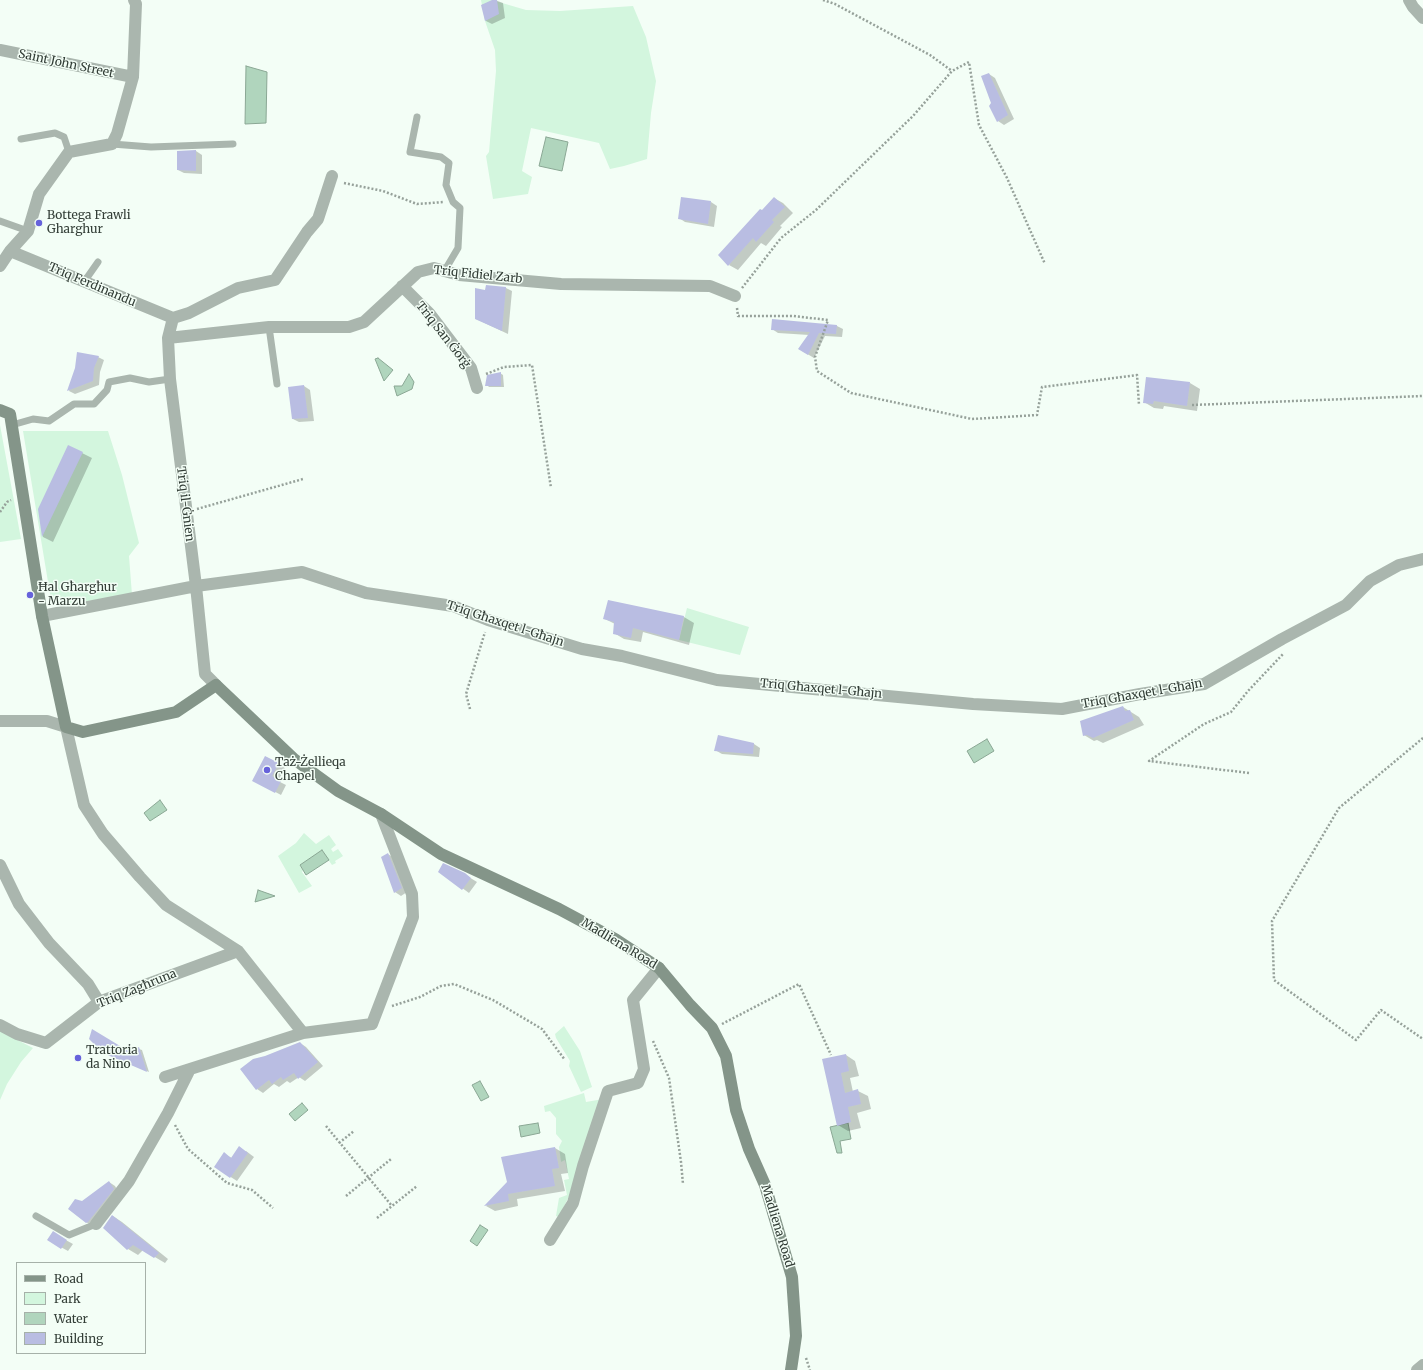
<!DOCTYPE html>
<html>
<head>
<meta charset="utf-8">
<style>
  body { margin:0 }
  #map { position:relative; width:1423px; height:1370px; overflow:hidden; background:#f3fef6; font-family:Merriweather,serif }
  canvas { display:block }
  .legend { position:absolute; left:16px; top:1262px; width:130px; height:92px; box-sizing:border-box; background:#f3fef6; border:1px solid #a6b1a9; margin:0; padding:5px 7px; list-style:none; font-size:12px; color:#323d36 }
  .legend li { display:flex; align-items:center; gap:8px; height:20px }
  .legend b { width:20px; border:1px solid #a6b1a9 }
</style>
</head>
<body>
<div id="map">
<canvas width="1423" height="1370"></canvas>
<ul class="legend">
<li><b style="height:5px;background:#849589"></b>Road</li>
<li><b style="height:11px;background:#d3f6de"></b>Park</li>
<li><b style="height:11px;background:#b0d5bd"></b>Water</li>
<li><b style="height:11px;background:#b9bde2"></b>Building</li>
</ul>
</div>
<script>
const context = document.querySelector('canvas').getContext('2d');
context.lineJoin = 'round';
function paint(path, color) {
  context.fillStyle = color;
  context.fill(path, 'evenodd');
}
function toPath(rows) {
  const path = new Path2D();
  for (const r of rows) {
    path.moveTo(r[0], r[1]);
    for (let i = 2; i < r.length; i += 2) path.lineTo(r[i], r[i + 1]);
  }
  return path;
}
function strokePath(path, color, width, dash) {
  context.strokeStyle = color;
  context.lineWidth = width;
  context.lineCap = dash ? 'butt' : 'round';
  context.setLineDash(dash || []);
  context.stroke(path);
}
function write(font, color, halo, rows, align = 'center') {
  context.font = font + ' Merriweather,serif';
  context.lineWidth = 3;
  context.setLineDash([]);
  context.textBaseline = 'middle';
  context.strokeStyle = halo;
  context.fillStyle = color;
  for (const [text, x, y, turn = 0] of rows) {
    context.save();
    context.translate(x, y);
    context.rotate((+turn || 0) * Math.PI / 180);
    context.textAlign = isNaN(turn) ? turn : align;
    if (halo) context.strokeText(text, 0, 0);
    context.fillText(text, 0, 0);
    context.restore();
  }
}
const green = toPath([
  [481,0,492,0,526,10,560,11,633,6,646,37,656,81,651,113,647,159,624,166,610,169,599,143,531,128,522,171,532,177,528,194,493,199,486,156,489,152,496,71,495,50,485,21],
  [0,425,21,539,0,542],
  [23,431,108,431,122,475,139,543,129,556,132,595,52,606],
  [687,608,749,627,740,655,679,640],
  [304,833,316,844,329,835,336,845,331,849,333,852,338,849,343,856,335,861,336,863,332,865,322,851,300,866,303,870,302,872,312,886,299,893,278,856,296,843],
  [564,1026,580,1051,592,1087,581,1092,569,1066,570,1061,556,1038,555,1034],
  [0,1031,33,1048,21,1062,7,1084,0,1100],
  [584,1093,586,1102,603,1099,573,1188,559,1217,556,1216,559,1198,567,1195,564,1180,569,1179,565,1160,561,1162,559,1147,562,1141,556,1134,556,1118,550,1111,545,1112,544,1106]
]);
const water = toPath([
  [246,66,267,72,266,123,245,124,246,66],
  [546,137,568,142,562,171,539,166,546,137],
  [378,358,393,370,384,381,375,359,378,358],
  [409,374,414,382,412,389,397,396,394,386,402,386,409,374],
  [987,739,994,751,974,763,967,751,987,739],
  [160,800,167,810,150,821,144,813,160,800],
  [322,850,329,860,306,875,300,865,322,850],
  [258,890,275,896,255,902,258,890],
  [480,1081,489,1097,481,1101,472,1085,480,1081],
  [302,1103,308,1110,295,1121,289,1114,302,1103],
  [538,1123,540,1133,521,1137,519,1126,538,1123],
  [848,1123,851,1139,840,1141,842,1153,837,1153,830,1127,848,1123],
  [480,1225,488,1230,477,1246,470,1241,480,1225]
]);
const shadow = toPath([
  [495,0,503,3,505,18,492,24,486,21,482,5],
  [989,74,995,78,1014,119,1004,125,998,121,992,103],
  [196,151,202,155,202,174,184,173,178,170,178,152],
  [774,198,783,203,793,213,780,226,782,227,766,246,761,243,738,270,729,265,762,211],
  [711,202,717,206,714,227,685,222,679,218],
  [506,288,512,291,508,334,476,319,486,291],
  [837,326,843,329,842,337,825,336,814,358,799,349,809,335,778,333,772,329],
  [98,357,104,360,100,372,99,385,75,394,69,391,76,368],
  [500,373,503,375,504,387,489,387,487,385],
  [1190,383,1200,389,1197,411,1164,406,1163,409,1154,408,1144,402],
  [304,386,310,390,314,421,299,422,293,419],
  [82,453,92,458,53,542,43,537,39,509],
  [684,617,694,623,689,645,643,632,641,642,624,639,614,633,615,624,605,619],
  [1123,707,1139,717,1144,725,1103,743,1097,740,1094,741,1084,735],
  [719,736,754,744,760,748,759,757,722,754,715,750],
  [266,757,285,768,278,781,286,785,281,795,253,780],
  [388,854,394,858,407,892,401,896,395,892],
  [439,871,464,874,477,882,469,893],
  [300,1043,306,1047,323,1066,305,1081,299,1077,290,1083,287,1081,279,1087,274,1084,263,1093,257,1089,265,1057],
  [139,1049,142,1050,149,1072,107,1054,130,1053],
  [846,1055,855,1061,859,1076,850,1078,853,1092,858,1091,868,1096,871,1109,857,1113,861,1128,848,1131,838,1125,823,1060],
  [555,1148,565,1154,568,1173,561,1174,565,1191,517,1199,518,1206,495,1211,486,1206,508,1182],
  [246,1151,254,1157,237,1181,215,1167,224,1154,232,1158],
  [109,1182,115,1186,119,1193,93,1226,86,1222,83,1202],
  [113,1216,122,1222,168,1259,165,1263,143,1250,138,1255,128,1249],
  [53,1233,73,1244,68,1251,48,1240]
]);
const building = toPath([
  [492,0,497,0,499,14,485,21,481,5],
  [989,73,1008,115,997,122,989,106,991,103,981,76],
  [196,150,196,171,177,170,177,151],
  [681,197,711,201,708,224,678,219],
  [774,197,785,207,772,220,774,222,756,242,753,238,728,266,718,255,760,209,762,210],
  [486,285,506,287,502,331,475,319,475,288,485,290],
  [772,319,837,325,836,334,819,333,808,355,798,349,810,332,771,330],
  [77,352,99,356,94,368,93,381,67,391,75,368],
  [501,372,501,386,485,386,487,375],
  [1146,377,1190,382,1187,406,1154,401,1153,404,1143,403],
  [304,385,308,418,292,419,288,387],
  [68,445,83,452,42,537,38,509],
  [608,600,684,616,679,640,633,628,631,638,613,634,614,622,603,619],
  [1123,706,1125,711,1130,710,1134,720,1093,738,1087,735,1083,736,1080,721],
  [718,735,754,743,753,754,714,751],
  [265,756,279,763,272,776,281,781,275,793,252,781],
  [388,853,402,888,394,893,381,857],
  [443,863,465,873,471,878,462,890,438,872],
  [92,1029,130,1052,139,1047,147,1072,103,1053,89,1039],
  [300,1042,318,1062,298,1079,294,1073,283,1080,281,1077,272,1084,269,1080,256,1090,240,1069,253,1059,265,1056],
  [846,1054,849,1071,841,1073,845,1093,858,1089,861,1104,848,1107,851,1122,837,1126,822,1059],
  [239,1146,248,1153,230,1178,214,1167,224,1152,231,1158],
  [555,1147,559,1168,552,1169,555,1186,508,1194,509,1201,484,1206,507,1182,501,1157],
  [109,1181,114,1189,88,1222,86,1223,68,1209,75,1199,82,1201],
  [112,1215,159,1253,154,1258,133,1245,127,1250,103,1228],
  [53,1231,67,1240,61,1249,47,1240]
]);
const path = toPath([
  [823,0,835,4,930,55,952,71],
  [344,183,383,191,417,204,444,202],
  [742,288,781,238,816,210,913,116,952,71,969,62,979,125,1007,178,1045,264],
  [737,308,738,316,793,316,828,320,815,357,817,371,851,393,972,419,1037,415,1042,387,1137,375,1139,405],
  [486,374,504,367,532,365,551,488],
  [1192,405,1423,396],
  [197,509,303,479],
  [0,512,7,502,11,500],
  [470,709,466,694,485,632],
  [1423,738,1339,808,1272,921,1274,980,1356,1040,1381,1010,1423,1039],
  [1249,773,1149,761,1204,724,1231,712,1248,691,1283,654],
  [392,1006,420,997,441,986,454,984,493,1000,542,1029,565,1060],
  [722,1024,799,984,831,1055],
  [653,1041,669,1078,681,1162,683,1184],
  [175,1125,188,1149,227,1183,252,1190,273,1208],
  [326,1126,392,1206],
  [339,1143,354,1131],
  [346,1196,391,1159],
  [377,1218,417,1186],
  [806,1358,810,1370]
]);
const lane = toPath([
  [417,117,410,152,441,157,449,163,446,185,453,202,460,208,458,248,445,270],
  [21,139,55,133,64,137,69,152],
  [112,144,151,147,233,144],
  [0,221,28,231],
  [84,282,98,262],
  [269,327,277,384],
  [12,425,33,419,49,421,74,404,94,404,107,390,109,382,130,378,149,382,170,379],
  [36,1216,69,1235,96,1224]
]);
const street = toPath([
  [1409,0,1413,7,1423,18],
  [0,50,133,77],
  [10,251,173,318],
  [0,266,10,251,28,231,39,194,69,152,112,144,117,134,133,77,136,4,134,0],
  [402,286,429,313,471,368,477,388],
  [173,318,168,338,170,379,196,586,205,674,216,685],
  [173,318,189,313,238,288,275,280,307,232,318,219,332,176],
  [168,338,269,327,349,327,364,322,418,272,434,268,459,275,561,284,710,286,735,296],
  [42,616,196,586,302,572,366,593,453,606,488,620,582,649,622,656,717,680,973,704,1062,709,1140,694,1204,684,1282,639,1346,605,1370,581,1399,565,1423,559],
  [0,721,47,721,66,727,84,805,103,834,140,877,166,905,238,951,303,1033],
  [0,865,19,904,49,943,88,984,99,1002],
  [0,1025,17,1034,46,1043,99,1002,238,951],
  [165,1077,303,1033,372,1024,413,917,412,894,381,814],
  [96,1224,129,1181,168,1113,190,1069],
  [550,1240,573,1203,583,1166,608,1091,638,1083,644,1069,633,1000,659,968],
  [1417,1370,1423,1365]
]);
const secondary = toPath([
  [0,410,10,414,42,616,66,727,83,732,176,712,216,685,294,759,338,791,381,814,441,854,559,909,615,939,659,968,690,1005,712,1028,726,1056,736,1110,749,1149,765,1185,792,1277,796,1336,791,1370]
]);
const markers = [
  [39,223,4,"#6662db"],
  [30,595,4,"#6662db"],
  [267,770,4,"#6662db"],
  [78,1058,4,"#6662db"]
];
const streetNames = [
  ["Saint John Street",66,64,12],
  ["Triq Fidiel Zarb",478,275,6],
  ["Triq Ferdinandu",92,285,23],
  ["Triq San Ġorġ",443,335,52],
  ["Triq il-Ġnien",185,504,83],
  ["Triq Għaxqet l-Għajn",505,624,18],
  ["Triq Għaxqet l-Għajn",821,689,5],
  ["Triq Għaxqet l-Għajn",1142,694,-10],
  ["Madliena Road",619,944,31],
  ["Triq Zagħruna",137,989,-22],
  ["Madliena Road",777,1226,73]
];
const poiNames = [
  ["Bottega Frawli",47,216],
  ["Gharghur",47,230],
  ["Ħal Għargħur",38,588],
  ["- Marzu",38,602],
  ["Taż-Żellieqa",275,763],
  ["Chapel",275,777],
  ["Trattoria",86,1051],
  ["da Nino",86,1065]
];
paint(green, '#d3f6de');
paint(water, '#b0d5bd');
strokePath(water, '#8aa794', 1);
paint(shadow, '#0003');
paint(building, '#b9bde2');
strokePath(path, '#96a19a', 2.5, [2, 2]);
strokePath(lane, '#aab6ae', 7);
strokePath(street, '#aab6ae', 12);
strokePath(secondary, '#849589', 12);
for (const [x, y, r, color] of markers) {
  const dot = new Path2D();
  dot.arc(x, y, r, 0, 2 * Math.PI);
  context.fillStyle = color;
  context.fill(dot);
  strokePath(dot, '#f3fef6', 1.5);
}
write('12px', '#323d36', '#f3fef6', streetNames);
write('12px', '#323d36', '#f3fef6', poiNames, 'left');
</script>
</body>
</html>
